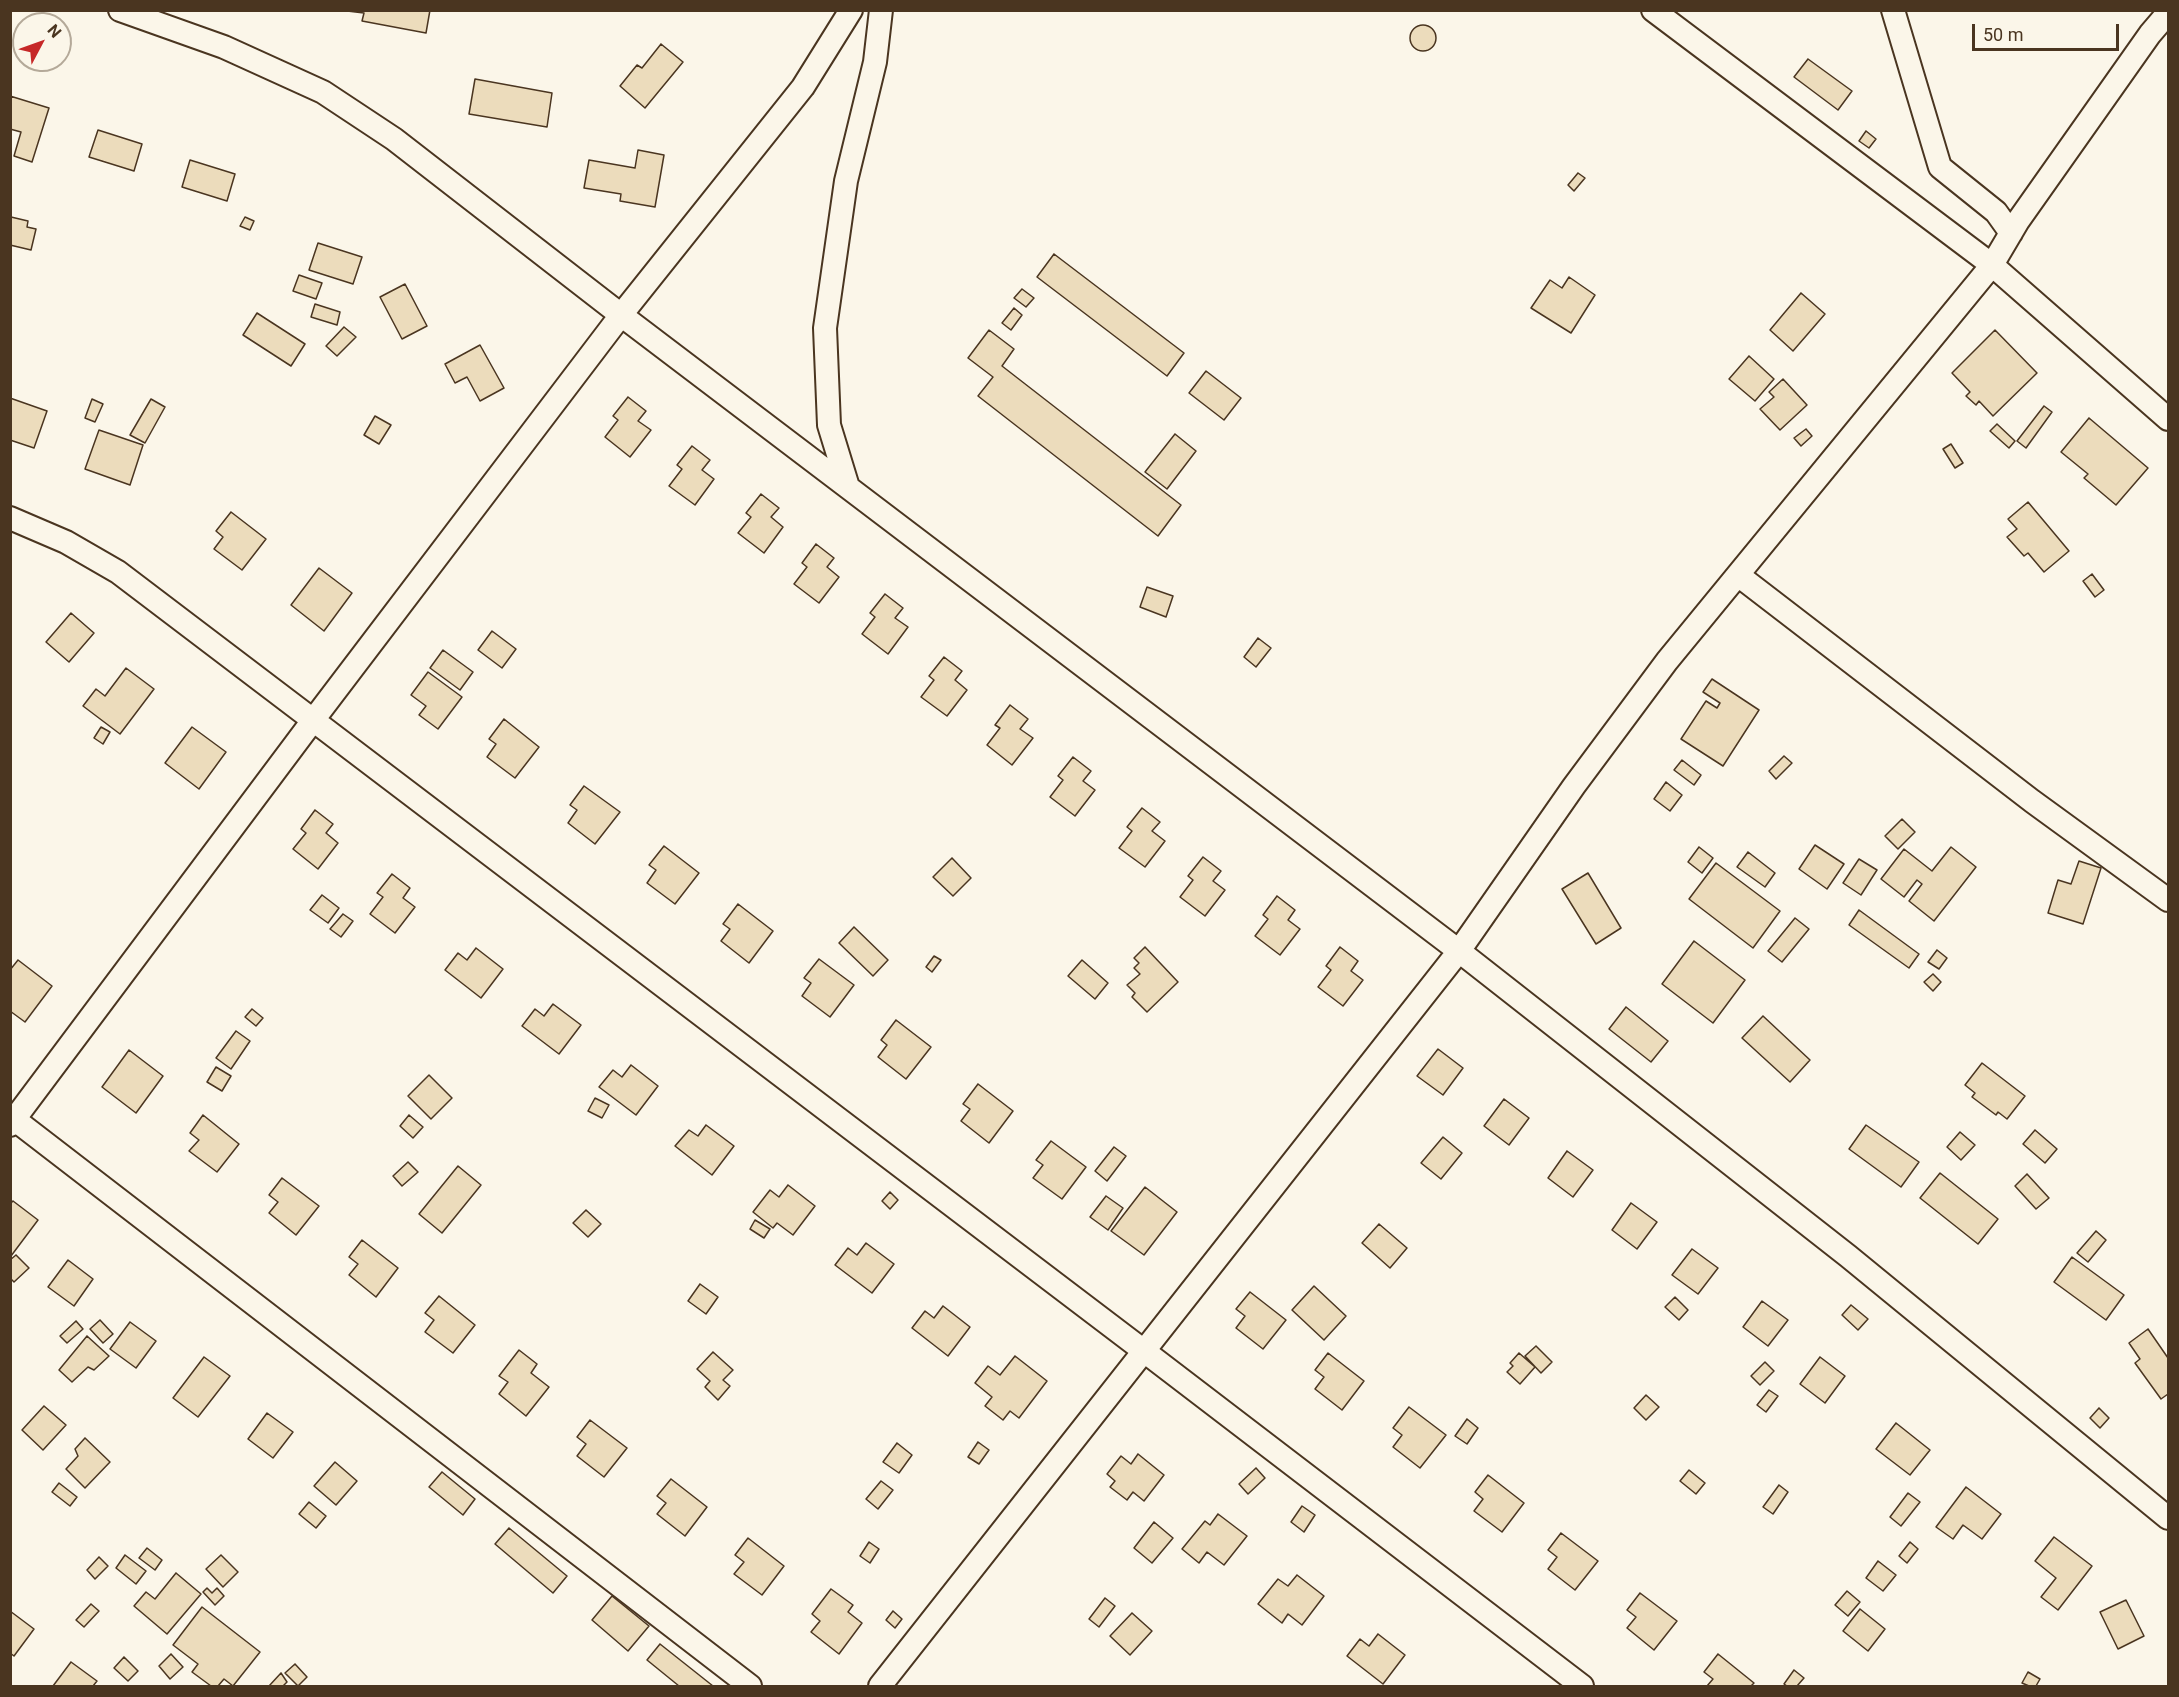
<!DOCTYPE html>
<html>
<head>
<meta charset="utf-8">
<style>
  body { margin:0 }
  #map { position:relative; width:2179px; height:1697px; overflow:hidden; background:#fbf6e9; font-family:Roboto,sans-serif }
  canvas { display:block }
  .frame { position:absolute; inset:0; border:12px solid #4a3520; pointer-events:none }
  .north { position:absolute; left:12px; top:12px; width:60px; height:60px; box-sizing:border-box; background:#fbf6e9; border:2px solid #b4a999; border-radius:50%; rotate:49deg; font-size:16px; font-weight:700; line-height:24px; text-align:center; color:#4a3520 }
  .north::after { content:''; display:block; margin:auto; width:21px; height:27px; background:#c62828; clip-path:polygon(50% 0,100% 100%,50% 72%,0 100%) }
  .scale { position:absolute; left:1972px; top:24px; width:147px; height:27px; box-sizing:border-box; border:3px solid #4a3520; border-top:0; padding-left:8px; font-size:18px; line-height:21px; white-space:nowrap; color:#4a3520; -webkit-text-stroke:4px #fbf6e9; paint-order:stroke }
</style>
</head>
<body>
<div id="map">
<canvas width="2179" height="1697"></canvas>
<div class="frame"></div>
<div class="north">N</div>
<div class="scale">50 m</div>
</div>
<script>
const context = document.querySelector('canvas').getContext('2d');
context.lineJoin = 'round';
function paint(path, color) {
  context.fillStyle = color;
  context.fill(path, 'evenodd');
}
function toPath(rows) {
  const path = new Path2D();
  for (const r of rows) {
    if (r.length === 3) {
      path.moveTo(r[0] + r[2], r[1]);
      path.arc(r[0], r[1], r[2], 0, 2 * Math.PI);
      continue;
    }
    path.moveTo(r[0], r[1]);
    for (let i = 2; i < r.length; i += 2) path.lineTo(r[i], r[i + 1]);
  }
  return path;
}
function strokePath(path, color, width, dash) {
  context.strokeStyle = color;
  context.lineWidth = width;
  context.lineCap = dash ? 'butt' : 'round';
  context.setLineDash(dash || []);
  context.stroke(path);
}
const building = toPath([
  [430,10,426,33,362,21,364,13,347,11,430,10],
  [1423,38,13],
  [661,44,683,62,645,108,620,86,637,65,642,68,661,44],
  [1808,59,1852,91,1838,110,1794,77,1808,59],
  [475,79,552,93,547,127,469,114,475,79],
  [10,96,49,108,32,162,14,156,21,132,10,129,10,96],
  [98,130,142,144,134,171,89,157,98,130],
  [1866,131,1876,139,1869,148,1859,141,1866,131],
  [638,150,664,155,655,207,620,201,621,194,584,188,589,160,635,168,638,150],
  [190,160,235,174,227,201,182,187,190,160],
  [1578,173,1585,178,1574,191,1568,185,1578,173],
  [11,217,28,221,27,227,36,229,31,250,10,245,11,217],
  [245,217,254,221,250,230,240,226,245,217],
  [318,243,362,257,353,284,309,270,318,243],
  [1054,254,1184,353,1167,376,1037,277,1054,254],
  [299,275,322,283,316,299,293,291,299,275],
  [1569,277,1595,295,1571,333,1531,308,1550,280,1562,288,1569,277],
  [405,284,427,326,402,339,380,297,405,284],
  [1022,289,1034,298,1026,307,1014,298,1022,289],
  [1801,293,1825,314,1793,351,1770,330,1801,293],
  [315,304,340,312,337,325,311,317,315,304],
  [1014,308,1022,315,1011,330,1002,323,1014,308],
  [257,313,305,344,291,366,243,335,257,313],
  [344,327,356,337,337,356,326,346,344,327],
  [989,330,1014,349,1002,366,1181,505,1158,536,978,396,993,377,968,358,989,330],
  [1995,330,2037,373,1993,416,1979,401,1976,405,1966,396,1970,392,1952,373,1995,330],
  [480,345,504,388,480,401,467,377,455,383,445,364,480,345],
  [1749,356,1774,379,1755,401,1729,379,1749,356],
  [1206,371,1241,398,1224,420,1189,393,1206,371],
  [1783,379,1807,405,1780,430,1760,409,1774,397,1769,392,1783,379],
  [628,397,646,411,638,421,651,430,630,457,605,437,618,420,613,416,628,397],
  [10,398,47,411,34,448,10,440,10,398],
  [92,399,103,404,95,422,85,418,92,399],
  [151,399,165,407,145,443,130,435,151,399],
  [2044,406,2052,412,2026,448,2017,441,2044,406],
  [375,416,391,425,379,444,364,435,375,416],
  [2089,418,2148,468,2116,505,2084,478,2088,474,2061,452,2089,418],
  [1997,424,2015,441,2009,448,1990,431,1997,424],
  [1806,429,1812,436,1801,446,1794,438,1806,429],
  [99,430,143,445,130,485,85,469,99,430],
  [1175,434,1196,451,1167,489,1145,472,1175,434],
  [1951,444,1963,463,1955,468,1943,449,1951,444],
  [692,446,710,460,702,470,714,479,695,505,669,486,682,469,677,465,692,446],
  [761,494,779,508,771,517,783,527,764,553,738,533,751,517,746,513,761,494],
  [2028,502,2069,551,2044,572,2028,553,2024,556,2007,537,2017,529,2008,519,2028,502],
  [231,512,266,539,242,570,214,549,223,537,216,531,231,512],
  [816,544,834,558,827,567,839,577,819,603,794,584,807,567,802,563,816,544],
  [319,568,352,593,324,631,291,605,319,568],
  [2092,574,2104,590,2095,597,2083,581,2092,574],
  [1147,587,1173,596,1166,617,1140,607,1147,587],
  [885,594,903,608,895,618,908,627,888,654,862,634,875,617,870,613,885,594],
  [71,613,94,633,69,662,46,642,71,613],
  [492,631,516,649,502,668,478,650,492,631],
  [1258,638,1271,648,1256,667,1244,657,1258,638],
  [443,650,473,672,460,690,430,668,443,650],
  [944,657,962,671,955,680,967,690,947,716,921,697,934,680,929,676,944,657],
  [126,668,154,689,120,734,83,706,96,689,105,696,126,668],
  [428,672,462,697,438,729,419,715,426,706,411,695,428,672],
  [1712,679,1759,710,1723,766,1681,739,1706,701,1717,708,1720,703,1703,692,1712,679],
  [1010,705,1028,719,1020,729,1033,738,1012,765,987,745,1000,728,995,725,1010,705],
  [504,719,539,747,515,778,487,757,496,744,489,739,504,719],
  [101,727,110,732,103,744,94,738,101,727],
  [192,727,226,752,199,789,165,763,192,727],
  [1784,756,1792,763,1776,779,1769,771,1784,756],
  [1073,757,1091,771,1083,781,1095,790,1075,816,1050,797,1063,780,1058,776,1073,757],
  [1682,760,1701,775,1694,785,1674,770,1682,760],
  [1666,782,1682,795,1670,811,1654,799,1666,782],
  [584,786,620,812,595,844,568,823,577,810,570,805,584,786],
  [1142,808,1160,822,1152,831,1165,841,1145,867,1119,848,1132,831,1127,827,1142,808],
  [315,810,333,824,326,833,338,843,318,869,293,849,306,833,301,829,315,810],
  [1902,819,1915,832,1898,849,1885,836,1902,819],
  [1815,845,1844,864,1827,889,1799,869,1815,845],
  [664,846,699,873,675,904,647,883,656,870,649,865,664,846],
  [1699,847,1713,858,1702,873,1688,862,1699,847],
  [1951,847,1976,867,1934,921,1909,901,1922,884,1917,880,1904,897,1881,879,1904,849,1932,871,1951,847],
  [1748,852,1775,873,1765,887,1737,867,1748,852],
  [1203,857,1221,871,1213,881,1225,890,1205,916,1180,897,1193,880,1188,876,1203,857],
  [952,858,971,878,953,896,933,877,952,858],
  [1859,859,1877,870,1861,895,1843,883,1859,859],
  [2079,861,2101,868,2083,924,2048,913,2058,880,2071,884,2079,861],
  [1716,863,1780,911,1753,948,1689,899,1716,863],
  [1588,873,1621,928,1596,944,1562,889,1588,873],
  [392,874,410,888,403,898,415,907,395,933,370,914,383,897,377,893,392,874],
  [322,895,339,908,328,923,310,910,322,895],
  [1277,896,1295,910,1288,920,1300,929,1280,955,1255,936,1268,919,1263,915,1277,896],
  [738,904,773,931,749,963,721,941,730,929,723,924,738,904],
  [1859,910,1919,954,1909,968,1849,925,1859,910],
  [343,914,353,921,341,937,330,929,343,914],
  [1795,918,1809,929,1782,962,1768,951,1795,918],
  [854,927,888,960,873,976,839,943,854,927],
  [1694,941,1745,980,1713,1023,1662,984,1694,941],
  [1145,947,1178,982,1147,1012,1132,997,1135,993,1127,985,1140,974,1134,968,1139,963,1134,958,1145,947],
  [1340,947,1358,961,1351,971,1363,980,1343,1006,1318,987,1331,970,1326,966,1340,947],
  [476,948,503,969,481,998,445,970,458,953,467,960,476,948],
  [1937,950,1947,958,1939,969,1928,962,1937,950],
  [934,956,941,960,932,972,926,967,934,956],
  [819,959,854,985,830,1017,802,996,811,983,804,978,819,959],
  [18,960,52,986,25,1022,10,1011,10,970,18,960],
  [1082,960,1108,983,1095,999,1068,976,1082,960],
  [1933,974,1941,982,1933,991,1924,982,1933,974],
  [553,1004,581,1025,559,1054,522,1026,535,1009,544,1016,553,1004],
  [1626,1007,1668,1041,1651,1062,1609,1029,1626,1007],
  [252,1009,263,1018,256,1026,245,1017,252,1009],
  [1763,1016,1810,1060,1790,1082,1742,1038,1763,1016],
  [896,1020,931,1047,906,1079,878,1057,887,1045,881,1040,896,1020],
  [236,1031,250,1041,231,1069,216,1058,236,1031],
  [1438,1049,1463,1068,1443,1095,1417,1076,1438,1049],
  [129,1050,163,1076,136,1113,102,1087,129,1050],
  [1982,1063,2025,1096,2007,1119,1998,1112,1996,1115,1972,1097,1975,1093,1965,1085,1982,1063],
  [631,1065,658,1086,636,1115,599,1087,613,1070,622,1077,631,1065],
  [216,1067,231,1076,222,1091,207,1082,216,1067],
  [429,1075,452,1098,431,1119,408,1096,429,1075],
  [978,1084,1013,1111,989,1143,961,1121,970,1109,963,1104,978,1084],
  [595,1098,609,1105,602,1118,588,1111,595,1098],
  [1504,1099,1529,1118,1509,1145,1484,1126,1504,1099],
  [203,1115,239,1144,217,1172,189,1151,199,1140,190,1133,203,1115],
  [409,1115,423,1127,413,1138,400,1126,409,1115],
  [706,1125,734,1146,712,1175,675,1146,689,1130,698,1136,706,1125],
  [1866,1125,1919,1162,1901,1187,1849,1149,1866,1125],
  [2035,1130,2057,1149,2045,1163,2023,1144,2035,1130],
  [1960,1132,1975,1145,1961,1160,1947,1147,1960,1132],
  [1443,1137,1462,1153,1441,1179,1421,1163,1443,1137],
  [1051,1141,1086,1167,1062,1199,1033,1178,1043,1165,1036,1160,1051,1141],
  [1114,1147,1126,1156,1107,1181,1095,1171,1114,1147],
  [1567,1151,1593,1170,1573,1197,1548,1178,1567,1151],
  [408,1162,418,1172,402,1186,393,1176,408,1162],
  [458,1166,481,1185,442,1233,419,1214,458,1166],
  [1940,1173,1998,1219,1978,1244,1920,1198,1940,1173],
  [2027,1174,2049,1198,2036,1209,2015,1186,2027,1174],
  [282,1178,319,1206,296,1235,269,1213,278,1202,269,1195,282,1178],
  [788,1185,815,1206,793,1235,777,1223,773,1228,753,1212,770,1190,779,1197,788,1185],
  [1145,1187,1177,1212,1144,1255,1111,1231,1145,1187],
  [890,1192,898,1200,890,1209,882,1201,890,1192],
  [1106,1196,1123,1208,1108,1230,1090,1217,1106,1196],
  [13,1201,38,1220,11,1256,10,1204,13,1201],
  [1631,1203,1657,1222,1637,1249,1612,1230,1631,1203],
  [586,1210,601,1224,588,1237,573,1223,586,1210],
  [755,1220,770,1229,764,1238,750,1229,755,1220],
  [1379,1224,1407,1248,1390,1268,1362,1243,1379,1224],
  [2096,1231,2106,1240,2088,1262,2077,1253,2096,1231],
  [362,1240,398,1268,376,1297,349,1275,358,1264,349,1257,362,1240],
  [866,1243,894,1264,872,1293,835,1265,848,1248,857,1255,866,1243],
  [1692,1249,1718,1268,1698,1294,1672,1275,1692,1249],
  [16,1255,29,1268,14,1282,10,1278,10,1260,16,1255],
  [2072,1257,2124,1295,2106,1320,2054,1282,2072,1257],
  [68,1260,93,1279,74,1306,48,1287,68,1260],
  [700,1284,718,1297,706,1314,688,1301,700,1284],
  [1314,1286,1346,1316,1324,1340,1292,1310,1314,1286],
  [1250,1292,1286,1320,1263,1349,1236,1328,1245,1316,1236,1309,1250,1292],
  [439,1296,475,1325,453,1353,425,1332,434,1320,425,1313,439,1296],
  [1675,1297,1688,1310,1679,1320,1665,1307,1675,1297],
  [1762,1301,1788,1320,1768,1346,1743,1327,1762,1301],
  [1851,1305,1868,1319,1858,1330,1842,1315,1851,1305],
  [943,1306,970,1327,948,1356,912,1328,925,1311,934,1318,943,1306],
  [100,1320,113,1334,103,1343,90,1329,100,1320],
  [76,1321,83,1329,67,1343,60,1336,76,1321],
  [130,1322,156,1341,136,1368,110,1349,130,1322],
  [2148,1329,2168,1358,2168,1394,2161,1399,2135,1363,2140,1359,2129,1343,2148,1329],
  [87,1336,109,1356,94,1370,88,1367,72,1382,59,1370,87,1336],
  [1536,1346,1552,1362,1541,1373,1525,1356,1536,1346],
  [519,1350,537,1364,531,1373,549,1387,526,1416,499,1394,508,1382,499,1376,519,1350],
  [713,1352,733,1370,723,1380,730,1386,718,1400,705,1387,710,1381,697,1369,713,1352],
  [1328,1353,1364,1381,1342,1410,1315,1389,1324,1377,1315,1370,1328,1353],
  [1519,1353,1535,1367,1520,1384,1507,1372,1513,1366,1510,1363,1519,1353],
  [1015,1356,1047,1381,1019,1418,1010,1411,1003,1420,985,1406,992,1397,975,1383,988,1366,1000,1375,1015,1356],
  [204,1357,230,1376,198,1417,173,1398,204,1357],
  [1820,1357,1845,1376,1825,1403,1800,1384,1820,1357],
  [1765,1362,1774,1371,1760,1385,1751,1376,1765,1362],
  [1769,1390,1778,1396,1766,1412,1757,1405,1769,1390],
  [1646,1395,1659,1407,1646,1420,1634,1408,1646,1395],
  [44,1406,66,1425,43,1450,22,1430,44,1406],
  [1409,1407,1446,1435,1420,1468,1393,1447,1402,1435,1393,1428,1409,1407],
  [2099,1408,2109,1418,2100,1428,2090,1418,2099,1408],
  [267,1413,293,1432,273,1458,248,1439,267,1413],
  [1467,1419,1478,1428,1467,1444,1455,1436,1467,1419],
  [590,1420,627,1448,604,1477,577,1456,586,1444,577,1437,590,1420],
  [1896,1423,1930,1450,1910,1475,1876,1449,1896,1423],
  [85,1438,110,1462,85,1488,66,1469,78,1456,75,1449,85,1438],
  [978,1442,989,1450,979,1464,968,1457,978,1442],
  [897,1443,912,1455,899,1473,883,1462,897,1443],
  [1138,1454,1164,1475,1144,1501,1133,1492,1127,1500,1110,1487,1115,1481,1107,1474,1121,1456,1131,1464,1138,1454],
  [335,1462,357,1481,336,1505,314,1486,335,1462],
  [1256,1468,1265,1478,1248,1494,1239,1484,1256,1468],
  [1689,1470,1705,1483,1696,1494,1680,1481,1689,1470],
  [442,1472,475,1499,463,1515,429,1487,442,1472],
  [1488,1475,1524,1503,1502,1532,1474,1511,1483,1499,1475,1492,1488,1475],
  [671,1479,707,1507,685,1536,657,1514,666,1503,657,1496,671,1479],
  [881,1481,893,1490,878,1509,866,1499,881,1481],
  [59,1483,77,1497,70,1506,52,1492,59,1483],
  [1779,1485,1788,1492,1773,1514,1763,1507,1779,1485],
  [1966,1487,2001,1514,1982,1539,1963,1525,1953,1539,1936,1527,1966,1487],
  [1908,1493,1920,1502,1901,1526,1890,1517,1908,1493],
  [309,1502,326,1516,316,1528,299,1514,309,1502],
  [1302,1506,1315,1515,1304,1532,1291,1522,1302,1506],
  [1218,1514,1247,1536,1224,1565,1207,1552,1199,1563,1182,1549,1205,1521,1210,1525,1218,1514],
  [1154,1522,1173,1538,1152,1563,1134,1548,1154,1522],
  [509,1528,567,1576,553,1593,495,1544,509,1528],
  [1561,1533,1598,1561,1575,1590,1548,1569,1557,1557,1548,1550,1561,1533],
  [2054,1537,2092,1566,2058,1610,2041,1597,2056,1578,2035,1561,2054,1537],
  [748,1538,784,1566,762,1595,734,1574,744,1562,735,1555,748,1538],
  [869,1542,879,1549,870,1563,860,1556,869,1542],
  [1910,1542,1918,1549,1907,1563,1899,1556,1910,1542],
  [147,1548,162,1560,155,1570,139,1558,147,1548],
  [125,1555,146,1571,136,1584,116,1568,125,1555],
  [221,1555,238,1572,223,1587,206,1569,221,1555],
  [99,1557,108,1566,95,1579,87,1570,99,1557],
  [1878,1561,1896,1575,1883,1591,1866,1578,1878,1561],
  [176,1573,201,1594,167,1634,134,1606,146,1592,155,1599,176,1573],
  [1297,1575,1324,1596,1302,1625,1288,1614,1282,1623,1258,1604,1278,1579,1288,1586,1297,1575],
  [207,1588,212,1593,217,1588,224,1596,215,1605,203,1592,207,1588],
  [831,1589,853,1605,848,1612,862,1623,839,1654,811,1632,820,1621,812,1614,831,1589],
  [1847,1591,1860,1602,1848,1616,1835,1605,1847,1591],
  [1640,1593,1677,1621,1654,1650,1627,1628,1636,1617,1627,1610,1640,1593],
  [612,1596,649,1626,628,1651,592,1620,612,1596],
  [1105,1598,1115,1606,1099,1627,1089,1619,1105,1598],
  [2126,1600,2144,1636,2118,1649,2100,1612,2126,1600],
  [91,1604,99,1611,84,1627,76,1620,91,1604],
  [202,1607,260,1652,233,1686,224,1679,218,1686,211,1686,192,1672,198,1664,173,1645,202,1607],
  [1860,1609,1885,1629,1868,1651,1843,1631,1860,1609],
  [10,1611,34,1629,14,1656,10,1653,10,1611],
  [893,1611,902,1619,895,1628,886,1620,893,1611],
  [1132,1613,1152,1631,1130,1655,1110,1636,1132,1613],
  [1378,1634,1405,1655,1383,1684,1347,1656,1360,1639,1369,1646,1378,1634],
  [660,1644,713,1686,679,1686,647,1660,660,1644],
  [171,1654,183,1667,170,1679,159,1666,171,1654],
  [1718,1654,1754,1683,1751,1686,1707,1686,1713,1679,1704,1672,1718,1654],
  [124,1657,138,1671,128,1681,114,1668,124,1657],
  [71,1662,97,1681,93,1686,53,1686,71,1662],
  [295,1664,307,1677,298,1686,285,1673,295,1664],
  [1794,1670,1804,1678,1797,1686,1787,1686,1784,1684,1794,1670],
  [2028,1672,2040,1679,2036,1686,2029,1686,2022,1683,2028,1672],
  [281,1673,287,1682,283,1686,269,1686,281,1673]
]);
const minor = toPath([
  [120,10,224,47,323,92,394,139,621,315,1459,951,1848,1256,2168,1518],
  [1653,10,1992,265,2168,419],
  [1893,10,1940,167,1996,212,2011,233],
  [848,487,829,425,825,328,846,181,875,62,881,10],
  [10,518,66,542,118,572,1144,1351,1582,1686],
  [1738,575,2032,801,2168,900],
  [10,1116,750,1686],
  [10,1125,314,719,621,315,803,87,851,10],
  [880,1686,1459,951,1574,786,1667,661,1992,265,2018,221,2150,34,2168,13]
]);
paint(building, '#ecdcbc');
strokePath(building, '#4a3520', 1.5);
strokePath(minor, '#4a3520', 26);
strokePath(minor, '#fbf6e9', 22);
</script>
</body>
</html>
